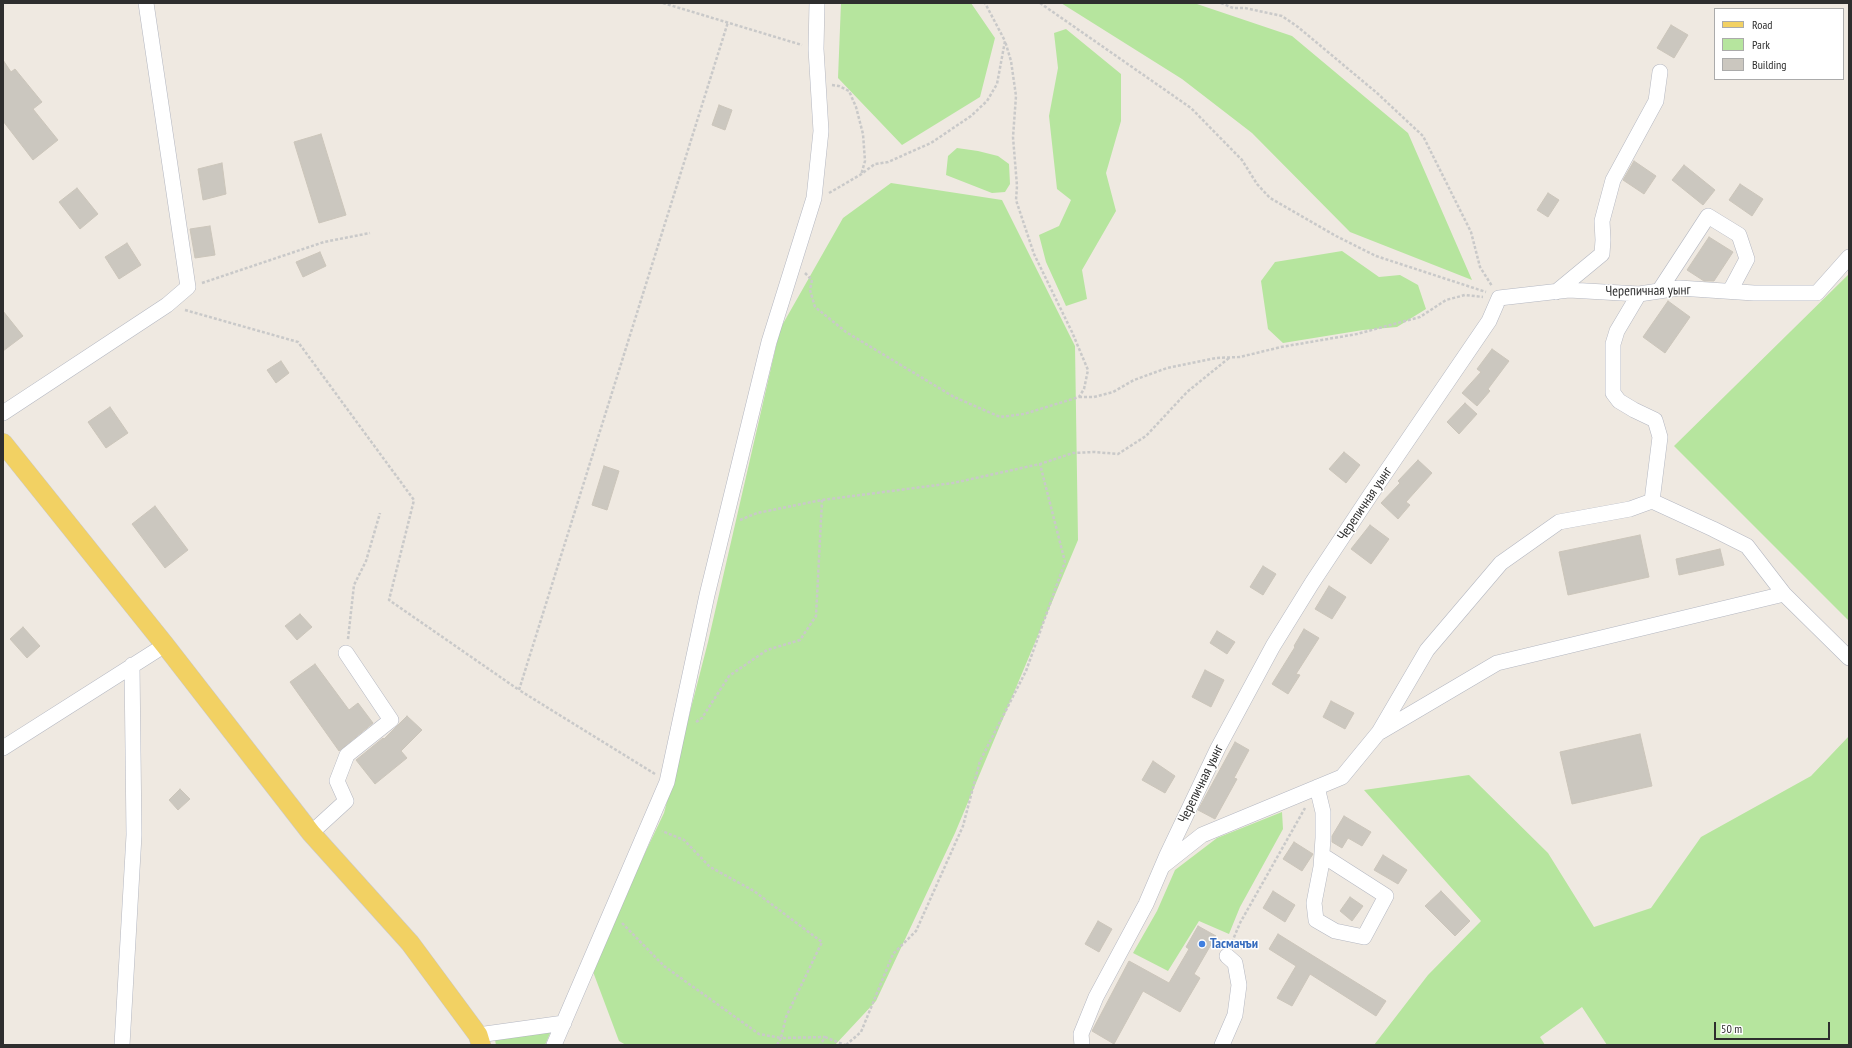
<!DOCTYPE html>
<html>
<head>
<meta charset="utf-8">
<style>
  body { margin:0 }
  #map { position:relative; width:1852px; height:1048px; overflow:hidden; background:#efe9e1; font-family:"PT Sans Narrow",sans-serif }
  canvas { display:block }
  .frame { position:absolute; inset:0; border:4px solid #2e2e2e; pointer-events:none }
  .legend { position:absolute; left:1714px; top:8px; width:130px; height:72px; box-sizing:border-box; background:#fff; border:1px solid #ababab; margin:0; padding:5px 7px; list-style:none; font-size:12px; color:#2e2e2e }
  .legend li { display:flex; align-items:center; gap:8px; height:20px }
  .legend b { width:20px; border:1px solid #ababab }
  .scale { position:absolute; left:1714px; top:1022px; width:116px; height:18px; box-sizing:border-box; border:2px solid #2e2e2e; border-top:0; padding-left:5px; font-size:12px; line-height:14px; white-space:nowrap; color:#2e2e2e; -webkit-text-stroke:3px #fff; paint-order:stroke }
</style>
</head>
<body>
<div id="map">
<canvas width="1852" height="1048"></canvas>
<div class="frame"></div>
<ul class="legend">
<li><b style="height:5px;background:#f2d163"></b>Road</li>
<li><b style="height:11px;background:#b6e59e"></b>Park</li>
<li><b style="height:11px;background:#cbc7bf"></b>Building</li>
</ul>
<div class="scale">50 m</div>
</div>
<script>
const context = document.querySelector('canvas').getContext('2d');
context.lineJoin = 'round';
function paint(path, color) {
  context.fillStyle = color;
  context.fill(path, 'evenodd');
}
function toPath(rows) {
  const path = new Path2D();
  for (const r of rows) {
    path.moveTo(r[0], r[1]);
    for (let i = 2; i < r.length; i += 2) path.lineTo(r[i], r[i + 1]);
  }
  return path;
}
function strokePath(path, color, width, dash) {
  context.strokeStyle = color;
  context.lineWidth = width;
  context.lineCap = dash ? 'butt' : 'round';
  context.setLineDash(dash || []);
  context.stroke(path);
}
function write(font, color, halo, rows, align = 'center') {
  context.font = font + ' "PT Sans Narrow",sans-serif';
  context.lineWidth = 3;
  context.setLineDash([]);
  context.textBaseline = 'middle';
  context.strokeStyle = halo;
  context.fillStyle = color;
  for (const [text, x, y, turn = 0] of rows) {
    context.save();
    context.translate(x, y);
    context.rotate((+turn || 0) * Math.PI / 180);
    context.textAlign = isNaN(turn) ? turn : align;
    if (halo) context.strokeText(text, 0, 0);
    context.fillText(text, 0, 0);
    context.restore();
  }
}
const green = toPath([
  [841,3,971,3,995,38,980,97,902,145,838,78],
  [1061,3,1194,3,1292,36,1408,133,1472,280,1350,232,1252,133,1182,79],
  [1066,29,1121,74,1121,121,1106,173,1116,211,1082,270,1087,299,1066,306,1046,262,1039,235,1059,226,1071,200,1057,189,1049,116,1058,68,1054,33],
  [957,148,978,151,998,156,1009,164,1010,184,1005,192,992,193,946,175,948,156],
  [891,183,1002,200,1075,346,1078,540,955,833,876,1001,835,1045,626,1045,619,1041,592,969,614,918,664,813,708,642,780,329,843,218],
  [1342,251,1379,277,1400,275,1418,285,1426,309,1397,327,1363,330,1283,343,1268,329,1261,281,1275,262],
  [1849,274,1849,621,1674,446],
  [1849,736,1849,1045,1607,1045,1582,1007,1540,1037,1545,1045,1374,1045,1428,975,1481,921,1364,790,1469,775,1548,853,1594,927,1651,908,1701,837,1811,776],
  [1282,812,1283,829,1240,907,1229,934,1199,921,1168,971,1133,953,1157,911,1175,870,1217,838],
  [551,1031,545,1045,496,1045,495,1040]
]);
const building = toPath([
  [1671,25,1688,35,1674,58,1657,48,1671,25],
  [3,60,11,72,15,69,42,102,33,109,58,140,33,160,3,121,3,60],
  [719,105,732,110,725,130,712,125,719,105],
  [321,134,346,215,319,223,294,142,321,134],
  [1634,161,1656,176,1644,194,1623,180,1634,161],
  [222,163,226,194,203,200,198,169,222,163],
  [1684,165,1715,190,1703,205,1672,180,1684,165],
  [1740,184,1763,199,1752,216,1729,200,1740,184],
  [77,188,98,214,80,229,59,202,77,188],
  [1548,193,1559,200,1548,217,1537,210,1548,193],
  [210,226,215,255,195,258,190,229,210,226],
  [1709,237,1733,252,1714,281,1704,281,1687,270,1709,237],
  [127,243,141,265,119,279,105,257,127,243],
  [320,252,326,266,303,277,296,262,320,252],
  [1668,301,1690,317,1665,353,1643,337,1668,301],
  [3,311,23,336,3,351,3,311],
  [1492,349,1509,361,1488,389,1490,391,1477,406,1462,393,1481,372,1477,369,1492,349],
  [281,361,289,373,276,383,267,370,281,361],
  [1465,403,1477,414,1459,434,1447,422,1465,403],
  [110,407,128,433,106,448,88,422,110,407],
  [1344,452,1360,465,1346,483,1329,469,1344,452],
  [1418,460,1432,473,1406,502,1410,505,1398,519,1381,503,1400,483,1398,481,1418,460],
  [604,466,619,471,607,510,592,505,604,466],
  [155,506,188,550,165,568,132,524,155,506],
  [1370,525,1389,539,1371,564,1351,549,1370,525],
  [1640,535,1649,577,1568,595,1559,552,1640,535],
  [1720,549,1724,565,1679,575,1676,559,1720,549],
  [1263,566,1276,574,1263,595,1250,587,1263,566],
  [1329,586,1346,597,1332,619,1315,609,1329,586],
  [300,614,312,627,297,640,285,626,300,614],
  [23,627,40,646,27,658,10,639,23,627],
  [1304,629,1319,638,1296,674,1300,675,1288,694,1272,684,1295,647,1294,646,1304,629],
  [1217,631,1235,642,1227,654,1210,643,1217,631],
  [315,664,349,710,358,703,373,723,339,751,290,682,315,664],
  [1205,670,1224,680,1211,707,1192,697,1205,670],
  [1331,701,1354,713,1345,729,1323,717,1331,701],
  [407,716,422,730,401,751,407,758,375,784,356,760,383,738,384,739,407,716],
  [1640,734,1652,786,1572,804,1560,752,1640,734],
  [1235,742,1249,750,1234,778,1237,779,1215,819,1198,810,1235,742],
  [1153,761,1175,776,1165,793,1142,780,1153,761],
  [180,789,190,799,178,810,169,800,180,789],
  [1344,816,1371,832,1362,846,1348,838,1342,848,1332,842,1332,836,1344,816],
  [1294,842,1313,854,1302,871,1283,859,1294,842],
  [1383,855,1407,870,1398,884,1374,870,1383,855],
  [1273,891,1295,905,1285,922,1263,908,1273,891],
  [1441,891,1470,921,1455,936,1425,906,1441,891],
  [1350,897,1363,906,1352,921,1340,911,1350,897],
  [1098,921,1112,929,1099,952,1085,944,1098,921],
  [1198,926,1216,936,1194,974,1200,978,1180,1012,1143,991,1114,1044,1092,1031,1129,961,1169,983,1189,949,1186,947,1198,926],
  [1278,934,1386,1001,1376,1016,1310,974,1292,1006,1277,998,1296,966,1269,949,1278,934]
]);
const path = toPath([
  [663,3,802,45],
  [1040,3,1191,108,1242,160,1257,184,1270,198,1336,236,1376,256,1486,292],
  [1221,3,1233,8,1245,8,1282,16,1298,27,1377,93,1423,136,1471,232,1480,267,1492,286],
  [832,85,839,86,849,91,856,107,863,134,865,161,861,175],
  [829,193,860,175,875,164,888,162,931,143,971,116,987,101,997,84,1005,41,985,3],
  [805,273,812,280,810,290,815,307,846,332,954,397,1000,417,1024,414,1079,397,1084,389,1088,370,1072,332,1034,254,1016,200,1017,186,1013,137,1016,96,1011,61,1005,41],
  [202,283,324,242,370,233],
  [185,310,298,342,414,500,389,600,519,690],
  [1079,397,1094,397,1113,392,1134,380,1167,368,1216,358,1240,357,1281,347,1357,334,1420,317,1446,300,1465,295,1483,297],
  [740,520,757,513,822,500,953,483,1040,464,1073,453,1095,452,1118,454,1146,436,1187,392,1229,358],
  [348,639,354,585,366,561,380,513],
  [696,722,702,718,729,676,767,650,800,640,816,616,822,500],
  [655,774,519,690,728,22],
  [622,923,664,966,759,1034,781,1038,786,1017,822,942,754,891,710,867,684,840,662,831],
  [1232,942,1240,923,1305,808],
  [825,1037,845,1045],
  [777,1045,781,1038,825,1037,820,1045],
  [846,1045,861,1032,893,954,916,931,963,826,980,761,1026,671,1065,562,1040,464]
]);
const minor = toPath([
  [1659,291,1708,216,1739,235,1747,259,1730,291],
  [1556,292,1602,254,1603,240,1602,221,1613,180,1656,101,1660,72],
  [1639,294,1617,331,1613,344,1613,393,1619,401,1634,410,1655,420,1660,437,1652,501],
  [3,413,167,305,188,287,146,3],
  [1380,732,1497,663,1784,594],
  [3,748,165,645],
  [1317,787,1323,812,1323,838,1321,867,1314,903,1316,920,1335,931,1364,937,1386,896,1322,855],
  [311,833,346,801,337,781,347,755,391,720,346,653],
  [1164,865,1202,835,1342,777,1379,732,1427,650,1501,563,1559,522,1630,509,1652,501,1713,529,1747,546,1784,594,1849,658],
  [478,1035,564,1023],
  [122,1045,134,835,132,665],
  [554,1045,667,782,707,595,769,342,814,198,821,131,816,49,817,3],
  [1082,1045,1081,1034,1096,997,1146,904,1167,855,1218,748,1273,646,1312,583,1371,494,1489,321,1499,298,1569,290,1639,294,1679,288,1754,293,1817,293,1849,257],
  [1222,1045,1235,1015,1239,985,1235,963,1227,956]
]);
const major = toPath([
  [3,443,165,645,311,833,410,943,478,1035,481,1045]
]);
const markers = [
  [1202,944,4,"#3f7fe0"]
];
const streetNames = [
  ["Черепичная уынг",1648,291,-1],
  ["Черепичная уынг",1365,504,-56],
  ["Черепичная уынг",1201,784,-64]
];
const shopNames = [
  ["Тасмачъи",1210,944]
];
paint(green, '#b6e59e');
paint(building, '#cbc7bf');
strokePath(building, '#cbc5ba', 1);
strokePath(minor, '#b4b7c1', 16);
strokePath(major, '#c9c9c9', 20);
strokePath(path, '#c9c9c9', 2.5, [3, 2]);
strokePath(minor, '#fff', 15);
strokePath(major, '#f2d163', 19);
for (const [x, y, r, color] of markers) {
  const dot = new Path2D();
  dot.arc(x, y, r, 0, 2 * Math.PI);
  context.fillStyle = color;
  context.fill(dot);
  strokePath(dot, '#fff', 1.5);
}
write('14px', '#2e2e2e', '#fff', streetNames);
write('bold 14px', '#366cbe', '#fff', shopNames, 'left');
</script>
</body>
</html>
